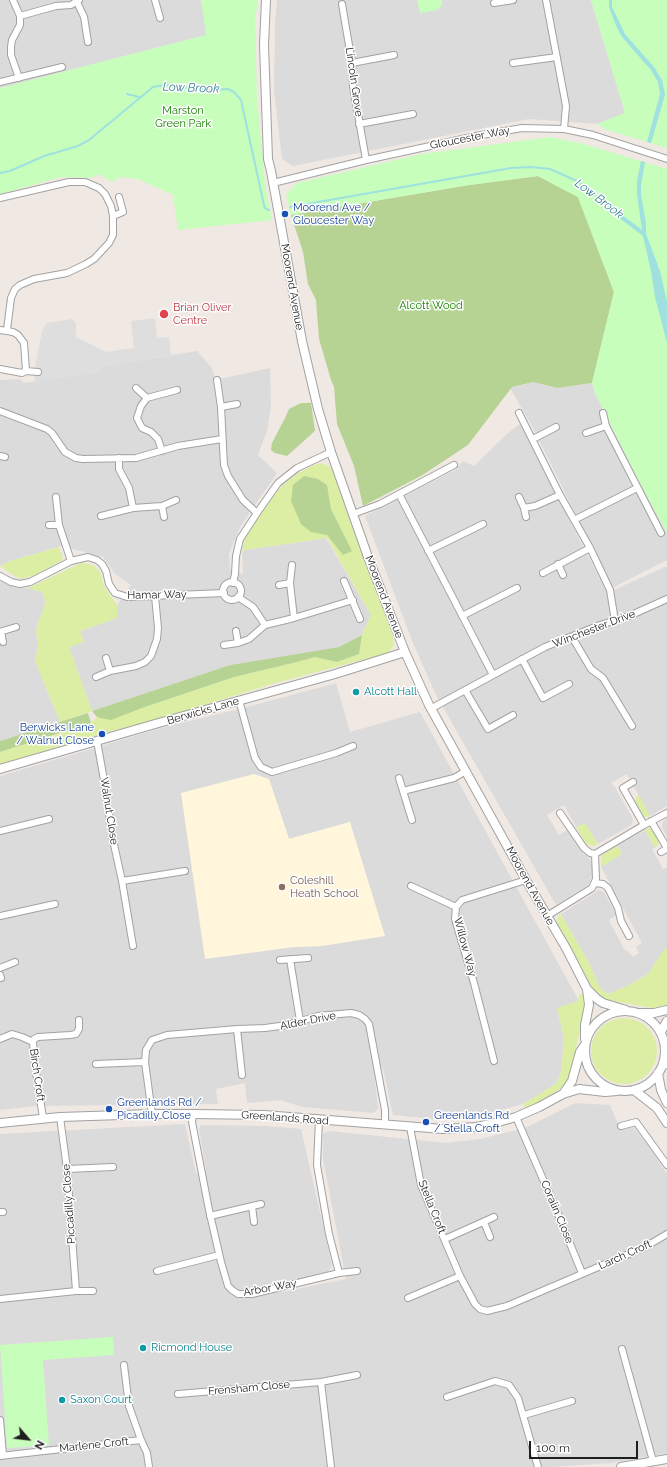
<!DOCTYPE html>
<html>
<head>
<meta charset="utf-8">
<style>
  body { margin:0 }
  #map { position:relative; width:667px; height:1467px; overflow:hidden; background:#f0e8e3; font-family:Raleway,sans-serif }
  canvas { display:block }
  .north { position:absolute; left:8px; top:1419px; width:40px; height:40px; -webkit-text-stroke:3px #fff; paint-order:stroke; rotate:118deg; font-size:11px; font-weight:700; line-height:16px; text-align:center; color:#1e1e1e }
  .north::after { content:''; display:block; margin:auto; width:14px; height:18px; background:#1e1e1e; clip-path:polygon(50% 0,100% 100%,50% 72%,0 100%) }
  .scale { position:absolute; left:529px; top:1441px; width:109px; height:18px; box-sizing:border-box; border:2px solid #1e1e1e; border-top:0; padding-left:5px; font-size:12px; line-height:14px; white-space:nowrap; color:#1e1e1e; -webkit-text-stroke:3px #fff; paint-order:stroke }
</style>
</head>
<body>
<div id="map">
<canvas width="667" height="1467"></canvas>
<div class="north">N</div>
<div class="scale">100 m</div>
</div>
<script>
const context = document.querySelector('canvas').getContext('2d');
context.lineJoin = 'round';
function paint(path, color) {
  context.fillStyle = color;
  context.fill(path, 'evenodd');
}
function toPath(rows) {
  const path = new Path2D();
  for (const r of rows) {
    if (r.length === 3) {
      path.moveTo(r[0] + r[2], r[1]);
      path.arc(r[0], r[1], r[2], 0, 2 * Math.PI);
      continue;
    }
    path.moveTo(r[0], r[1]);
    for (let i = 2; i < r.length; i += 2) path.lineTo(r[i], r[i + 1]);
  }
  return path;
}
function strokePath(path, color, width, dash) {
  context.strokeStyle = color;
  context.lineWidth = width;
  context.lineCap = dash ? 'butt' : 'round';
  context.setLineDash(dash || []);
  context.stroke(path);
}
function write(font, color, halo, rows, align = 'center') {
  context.font = font + ' Raleway,sans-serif';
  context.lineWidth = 3;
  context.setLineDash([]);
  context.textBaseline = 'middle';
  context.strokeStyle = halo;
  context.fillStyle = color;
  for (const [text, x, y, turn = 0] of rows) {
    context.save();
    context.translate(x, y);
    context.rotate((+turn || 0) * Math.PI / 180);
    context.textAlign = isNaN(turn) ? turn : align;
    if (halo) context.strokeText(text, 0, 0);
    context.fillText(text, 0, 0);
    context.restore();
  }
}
const residential = toPath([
  [0,0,201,0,207,35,0,88],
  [277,0,591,0,625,113,597,124,529,119,293,166,282,159,274,91,275,21],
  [197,351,212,368,215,380,270,368,271,406,267,431,258,455,277,473,240,527,229,554,230,569,243,574,242,553,245,550,326,538,371,615,362,635,339,647,230,665,92,711,69,647,80,631,117,618,117,605,131,585,115,574,103,557,62,546,10,561,0,566,0,380,20,379,24,383,57,378,99,372,99,367],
  [533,382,557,388,592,383,595,393,639,481,667,533,667,560,612,588,532,426,510,388],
  [520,424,607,593,667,566,667,806,650,816,627,774,611,783,615,787,633,819,632,824,630,826,598,844,585,823,576,827,564,805,547,815,559,835,567,830,577,845,583,853,589,858,592,864,593,873,589,884,556,905,436,695,413,643,365,516,455,470,463,461,474,466,509,432],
  [0,581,16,588,28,588,42,592,46,602,38,623,36,631,38,647,35,661,60,722,0,741],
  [336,683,350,732,420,712,579,1001,557,1009,564,1038,561,1072,557,1083,535,1097,523,1104,467,1119,434,1119,393,1115,383,1068,374,1070,378,1109,373,1113,302,1107,281,1100,247,1103,245,1083,216,1089,218,1104,36,1106,0,1110,0,776,165,727,247,707],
  [269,779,289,839,350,822,322,946,294,947],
  [667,818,667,837,662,828,662,823],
  [645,830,655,848,652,849,663,869,667,867,667,949,663,951,648,974,627,986,608,994,600,988,590,965,561,914,599,890,602,891,604,892,616,914,615,916,609,920,624,949,629,952,633,957,639,953,636,947,642,943,601,867,622,854,617,845],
  [575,1103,610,1105,620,1129,633,1127,649,1147,667,1174,667,1453,611,1463,551,1467,0,1467,0,1134,185,1124,196,1174,206,1171,199,1129,201,1125,265,1126,301,1129,332,1265,330,1269,325,1274,280,1282,282,1292,346,1279,323,1159,323,1134,329,1131,446,1143,480,1139,525,1128]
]);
const education = toPath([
  [254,774,269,779,289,839,350,822,385,936,322,946,294,947,205,959,181,793]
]);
const grass = toPath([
  [321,463,329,466,332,470,360,550,393,636,394,645,388,653,272,684,162,718,94,736,0,765,0,752,81,727,91,723,97,717,111,719,142,708,234,677,297,662,315,657,337,662,359,654,362,635,371,615,327,538,245,550,242,553,245,536,268,502,280,488,294,475,314,465],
  [59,547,63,558,61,561,33,576,21,579,13,575,0,566,10,561],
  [81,563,90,564,96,567,100,572,104,586,117,605,117,618,80,631,84,642,69,647,92,711,60,722,35,661,38,647,36,631,38,623,46,602,42,592,28,588],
  [639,795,650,816,645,817,643,815,635,802,636,798],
  [585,823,598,844,594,846,586,844,576,827],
  [649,828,653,830,659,840,658,845,655,848,645,830],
  [617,845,622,854,601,867,601,859,602,855],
  [561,914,590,965,600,988,608,994,627,986,648,974,663,951,667,949,667,1007,661,1008,651,1008,608,1000,595,993,557,926,557,917],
  [585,993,586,1005,569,1078,565,1085,554,1093,526,1109,523,1104,535,1097,557,1083,561,1072,564,1038,557,1008,578,1001,579,995],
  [624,1051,33]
]);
const forest = toPath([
  [538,176,578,197,614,292,592,383,557,388,533,382,512,387,468,445,421,476,363,506,354,466,337,424,334,387,331,380,319,339,316,300,308,284,303,252,291,215,469,185],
  [301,403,311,403,315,431,287,456,275,453,271,450,272,443,285,418,289,409],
  [304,476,318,479,327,485,331,509,352,551,343,555,327,535,311,532,301,524,291,501,293,485],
  [362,635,359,654,337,662,315,657,297,662,234,677,142,708,111,720,100,718,97,717,92,711,230,665,339,647],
  [88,713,91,723,0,752,0,741]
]);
const park = toPath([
  [201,0,258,0,255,20,257,98,265,183,272,220,178,230,173,195,138,179,120,177,112,182,98,174,92,178,62,177,0,194,0,88,206,35],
  [417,0,442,0,442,5,437,10,420,13],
  [591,0,667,0,667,148,604,129,597,124,625,113],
  [550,137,584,144,667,169,667,533,639,481,595,393,592,383,614,292,578,197,538,176,469,185,291,215,286,194,297,183,422,154],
  [113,1337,114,1355,43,1360,49,1445,7,1448,0,1345]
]);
const parking = toPath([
  [155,318,157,338,169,337,171,355,99,367,100,372,35,382,34,372,42,331,47,323,72,319,76,323,76,337,106,352,134,348,131,321]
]);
const water = toPath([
  [609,0,612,0,612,7,625,34,654,67,662,80,665,95,651,143,647,142,660,94,658,82,651,70,622,37,617,28,609,7],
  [641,161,645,162,641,186,641,195,646,223,646,234,660,271,667,302,667,343,655,297,651,271,643,236,610,211,609,205,642,230,637,194,637,181]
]);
const stream = toPath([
  [127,94,139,97],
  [0,173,10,171,44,156,78,146,89,140,153,87,165,85,207,90,228,89,234,92,241,100,264,205,265,208,269,210],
  [290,207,511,168,531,167,550,169,577,181,610,207]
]);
const minor = toPath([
  [13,0,20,16,56,6,71,5,79,0],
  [155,0,160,18],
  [546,0,566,106,564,129],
  [77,2,84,17,88,42],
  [494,3,513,0],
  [342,4,352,63,353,86,366,160],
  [352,63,394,55],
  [513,63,557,57],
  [19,78,11,55,11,47,12,40,20,25,20,16],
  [0,82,62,67],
  [359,124,413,114],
  [273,183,366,160,476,136,522,128,564,129,593,135,667,159],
  [0,198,69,182,85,182,99,188,105,194,111,206,113,216,113,235,109,243,94,259,86,264,67,273,34,279,20,285,15,289,11,298,7,330],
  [113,216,123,212,119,197],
  [0,330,13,332,18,335,24,343,26,371],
  [0,369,22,373,26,371,38,372],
  [217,380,221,407,224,465,228,476,243,500,257,513],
  [136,388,147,398],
  [221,407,237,404],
  [0,411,47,429,52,433,65,452,76,458,83,459,136,458,178,446,222,439],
  [519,413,560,495,590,548,610,590,615,621],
  [603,413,606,426,661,533],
  [586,433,606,426],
  [533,439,556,427],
  [162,451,158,439,151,432,142,428,137,418,141,406,147,398,177,390],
  [0,456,5,457],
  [119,458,119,469,129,488,133,508,162,506,176,500],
  [399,494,454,465],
  [56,497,59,525],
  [519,497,524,508,535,506,560,495],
  [162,506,164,517],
  [524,508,526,517],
  [353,514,380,504,399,494,493,675],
  [101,516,133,508],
  [574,520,637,488],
  [49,525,59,525,71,561],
  [428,551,483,524],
  [558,564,563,575],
  [543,573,590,548],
  [0,576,11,582,20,584,30,582,71,561,88,557,97,560,102,564,106,571,109,584,115,593,127,597,224,593],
  [344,581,360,619],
  [232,591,9],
  [233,583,235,574,236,556,240,539,257,513,278,483,297,468,331,452],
  [279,585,290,583],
  [238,597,253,607,265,625,294,618,290,583,292,565],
  [462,616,517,588],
  [294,618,353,600],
  [236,631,238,643],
  [0,632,16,627],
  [1,632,3,642],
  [572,637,591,669,603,678,632,726],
  [224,645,238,643,249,639,265,625],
  [106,658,110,671],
  [522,659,543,698,569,684],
  [96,677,110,671,136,666,145,662,151,656,157,639,158,628,155,596],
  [465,690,488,729,513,715],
  [239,700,255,758,261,767,272,772,336,753,353,746],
  [432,708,545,647,600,625,629,616,667,599],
  [97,741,104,780,113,840,122,881,133,946],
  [399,778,412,820],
  [633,782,623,788,644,825],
  [403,791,454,778,466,771],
  [560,813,584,848,590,853,595,854],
  [651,821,667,848],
  [0,831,49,819],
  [661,852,667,849],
  [122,881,185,871],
  [595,883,603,884,608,888,618,908,621,921,629,936],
  [411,886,456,907],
  [0,916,55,904],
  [547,916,592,888,596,879,595,854,644,825,667,813],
  [290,959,300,1021],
  [280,960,308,958],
  [0,968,15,962],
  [0,975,1,978],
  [237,1029,242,1075],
  [0,1039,12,1034,22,1037,33,1042,35,1066,43,1118],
  [663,1039,667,1042],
  [33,1042,34,1039,38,1037,70,1035,76,1034,79,1029,79,1020],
  [494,1061,474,983,455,919,456,907,462,900,526,880],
  [96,1064,145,1062],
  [662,1066,667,1065],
  [152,1114,145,1062,146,1050,152,1040,167,1035,237,1029,265,1028,287,1025,318,1016,351,1013,359,1015,365,1019,369,1024,385,1110,385,1125],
  [193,1114,192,1122,209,1210,221,1262,228,1286,232,1290,238,1294,252,1294,339,1273,357,1271],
  [60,1117,67,1169,76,1291],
  [516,1117,555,1207,582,1273],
  [319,1120,317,1165,329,1234,339,1273],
  [621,1126,636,1122,667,1165],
  [410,1127,421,1185,460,1276,475,1304,480,1309,487,1311,507,1306,645,1247,667,1234],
  [67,1169,113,1167],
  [252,1206,254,1222],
  [0,1212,3,1212],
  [210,1216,261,1204],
  [484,1222,490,1237],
  [445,1239,494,1217],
  [157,1271,219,1255],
  [408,1298,460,1276],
  [0,1299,76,1291,93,1291],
  [622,1349,653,1461],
  [124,1365,129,1406,141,1440,147,1453,149,1467],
  [321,1382,331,1467],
  [178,1394,321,1382,357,1375],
  [447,1397,495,1381,509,1385,518,1398,538,1467],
  [524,1415,572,1401],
  [0,1420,3,1455],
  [0,1456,141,1440]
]);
const tertiary = toPath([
  [266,0,264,45,268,159,271,171,302,341,318,409,331,452,368,557,405,652,429,705,526,880,566,948,587,989,597,999,603,1003,626,1010],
  [0,769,162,722,335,674,405,652],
  [625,1051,40],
  [640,1013,654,1013,667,1010],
  [661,1032,667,1021],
  [585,1039,585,1025,589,1005,587,989],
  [658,1073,661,1090,667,1103],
  [634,1090,657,1108,667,1123],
  [563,1094,572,1081,580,1052,584,1046],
  [0,1123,60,1117,152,1114,193,1114,264,1115,443,1129,477,1127,495,1123,516,1117,539,1107,563,1094,579,1089,605,1092,617,1091],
  [621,1467,667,1459]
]);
const markers = [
  [285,214,4,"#1a4fb4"],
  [164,314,5,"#e0444e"],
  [356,692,4,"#0f9aa8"],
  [102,734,4,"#1a4fb4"],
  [282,887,4,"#8d6e63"],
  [109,1109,4,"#1a4fb4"],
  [426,1122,4,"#1a4fb4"],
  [143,1348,4,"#0f9aa8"],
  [62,1400,4,"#0f9aa8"]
];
const streetNames = [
  ["Lincoln Grove",354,82,82],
  ["Gloucester Way",470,138,-11],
  ["Moorend Avenue",292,287,80],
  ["Hamar Way",157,595,-1],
  ["Moorend Avenue",384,597,69],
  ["Winchester Drive",594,629,-21],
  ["Berwicks Lane",203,711,-16],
  ["Walnut Close",109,811,81],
  ["Moorend Avenue",530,886,61],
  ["Willow Way",465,947,75],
  ["Alder Drive",308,1021,-11],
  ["Birch Croft",37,1075,82],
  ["Greenlands Road",285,1118,4],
  ["Piccadilly Close",69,1204,-94],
  ["Stella Croft",432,1207,68],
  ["Coralin Close",557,1212,67],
  ["Larch Croft",625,1255,-24],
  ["Arbor Way",270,1288,-10],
  ["Frensham Close",249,1388,-5],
  ["Marlene Croft",94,1445,-6]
];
const parkNames = [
  ["Marston",183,111],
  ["Green Park",183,124],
  ["Alcott Wood",431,306]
];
const transitNames = [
  ["Moorend Ave /",293,208],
  ["Gloucester Way",293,221],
  ["Berwicks Lane",94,728,"right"],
  ["/ Walnut Close",94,741,"right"],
  ["Greenlands Rd /",117,1103],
  ["Picadilly Close",117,1116],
  ["Greenlands Rd",434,1116],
  ["/ Stella Croft",434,1129]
];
const healthNames = [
  ["Brian Oliver",173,308],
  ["Centre",173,321]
];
const cultureNames = [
  ["Alcott Hall",364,692],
  ["Ricmond House",151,1348],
  ["Saxon Court",70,1400]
];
const educationNames = [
  ["Coleshill",290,881],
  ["Heath School",290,894]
];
const waterNames = [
  ["Low Brook",191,88,2],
  ["Low Brook",599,199,37]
];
paint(residential, '#dcdbdb');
paint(education, '#fff6dc');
paint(grass, '#dceea4');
paint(forest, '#b7d394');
paint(park, '#c7febb');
paint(parking, '#dedede');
paint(water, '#9fe1df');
strokePath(stream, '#9fe1df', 2);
strokePath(minor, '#a2a2a2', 8);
strokePath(tertiary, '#a2a2a2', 10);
strokePath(minor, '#fff', 6);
strokePath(tertiary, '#fff', 8);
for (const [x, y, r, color] of markers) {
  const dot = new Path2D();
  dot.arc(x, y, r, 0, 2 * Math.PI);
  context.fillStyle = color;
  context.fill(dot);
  strokePath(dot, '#fff', 1.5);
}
write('11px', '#1e1e1e', '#fff', streetNames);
write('11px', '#198502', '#fff', parkNames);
write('11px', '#164399', '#fff', transitNames, 'left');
write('11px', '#be3a42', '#fff', healthNames, 'left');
write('11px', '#0d838f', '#fff', cultureNames, 'left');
write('11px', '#785e54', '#fff', educationNames, 'left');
write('italic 12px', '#387f94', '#fff', waterNames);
</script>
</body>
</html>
